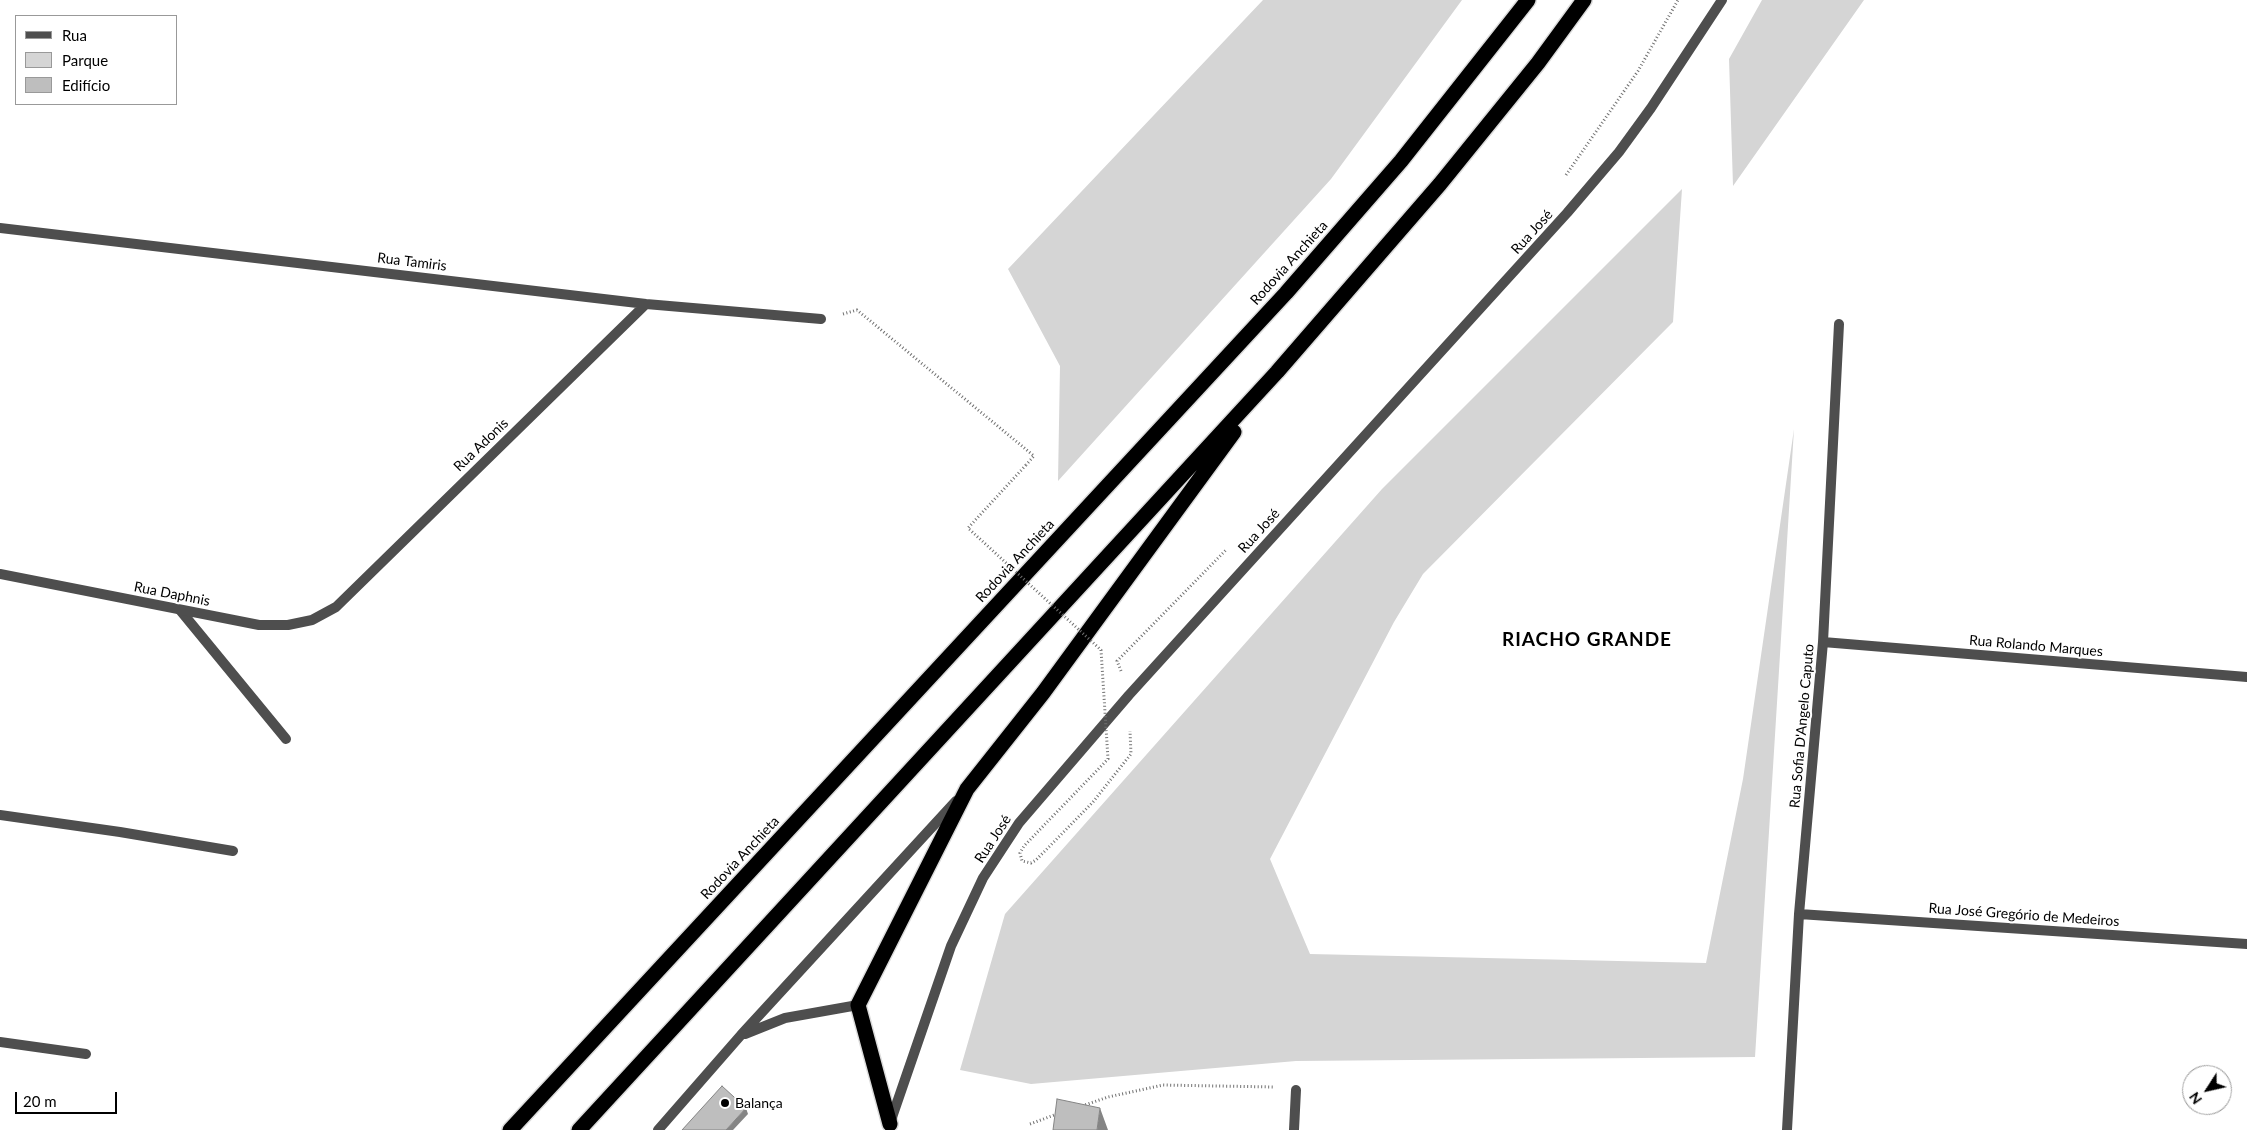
<!DOCTYPE html>
<html>
<head>
<meta charset="utf-8">
<style>
  body { margin:0 }
  #map { position:relative; width:2247px; height:1130px; overflow:hidden; background:#fff; font-family:Lato,sans-serif }
  canvas { display:block }
  .legend { position:absolute; left:15px; top:15px; width:162px; height:90px; box-sizing:border-box; background:#fff; border:1px solid #999; margin:0; padding:6px 9px; list-style:none; font-size:15px; color:#000 }
  .legend li { display:flex; align-items:center; gap:10px; height:25px }
  .legend b { width:25px; border:1px solid #999 }
  .north { position:absolute; left:2182px; top:1065px; width:50px; height:50px; box-sizing:border-box; background:#fff; border:1px solid #999; border-radius:50%; rotate:235deg; font-size:14px; font-weight:700; line-height:20px; text-align:center; color:#000 }
  .north::after { content:''; display:block; margin:auto; width:18px; height:22px; background:#000; clip-path:polygon(50% 0,100% 100%,50% 72%,0 100%) }
  .scale { position:absolute; left:15px; top:1092px; width:102px; height:22px; box-sizing:border-box; border:2px solid #000; border-top:0; padding-left:6px; font-size:15px; line-height:18px; white-space:nowrap; color:#000; -webkit-text-stroke:4px #fff; paint-order:stroke }
</style>
</head>
<body>
<div id="map">
<canvas width="2247" height="1130"></canvas>
<ul class="legend">
<li><b style="height:6px;background:#4e4e4e"></b>Rua</li>
<li><b style="height:14px;background:#d5d5d5"></b>Parque</li>
<li><b style="height:14px;background:#bebebe"></b>Edifício</li>
</ul>
<div class="north">N</div>
<div class="scale">20 m</div>
</div>
<script>
const context = document.querySelector('canvas').getContext('2d');
context.lineJoin = 'round';
function paint(path, color) {
  context.fillStyle = color;
  context.fill(path, 'evenodd');
}
function toPath(rows) {
  const path = new Path2D();
  for (const r of rows) {
    path.moveTo(r[0], r[1]);
    for (let i = 2; i < r.length; i += 2) path.lineTo(r[i], r[i + 1]);
  }
  return path;
}
function strokePath(path, color, width, dash) {
  context.strokeStyle = color;
  context.lineWidth = width;
  context.lineCap = dash ? 'butt' : 'round';
  context.setLineDash(dash || []);
  context.stroke(path);
}
function write(font, color, halo, rows, align = 'center') {
  context.font = font + ' Lato,sans-serif';
  context.lineWidth = 4;
  context.setLineDash([]);
  context.textBaseline = 'middle';
  context.strokeStyle = halo;
  context.fillStyle = color;
  for (const [text, x, y, turn = 0] of rows) {
    context.save();
    context.translate(x, y);
    context.rotate((+turn || 0) * Math.PI / 180);
    context.textAlign = isNaN(turn) ? turn : align;
    if (halo) context.strokeText(text, 0, 0);
    context.fillText(text, 0, 0);
    context.restore();
  }
}
const green = toPath([
  [1263,0,1462,0,1331,179,1058,481,1060,366,1008,269],
  [1762,0,1864,0,1733,186,1729,59],
  [1682,189,1673,322,1423,574,1394,622,1270,859,1310,954,1706,963,1743,779,1794,429,1755,1057,1296,1061,1031,1084,960,1070,1005,914,1382,489]
]);
const path = toPath([
  [1566,175,1638,71,1678,0],
  [843,314,857,310,1034,456,1026,465],
  [1121,671,1117,661,1226,550],
  [1093,802,1131,754,1130,731],
  [1082,1106,1108,1097,1163,1085,1273,1087],
  [1030,1124,1057,1114]
]);
const lane = toPath([
  [180,610,286,739],
  [0,815,120,832,233,851],
  [745,1034,785,1018,858,1005],
  [0,1042,86,1054],
  [658,1130,741,1035,956,801]
]);
const street = toPath([
  [0,228,646,304,821,319],
  [0,574,259,625,288,625,312,620,336,607,646,304],
  [1823,642,2247,677],
  [1799,914,2247,944],
  [890,1123,951,946,983,878,1019,823,1129,695,1567,213,1619,152,1651,108,1722,0],
  [1294,1130,1296,1090],
  [1787,1130,1799,914,1823,642,1839,324]
]);
const highway = toPath([
  [890,1124,858,1005,967,789,1043,693,1234,432],
  [510,1130,1286,293,1401,161,1528,0],
  [579,1130,1277,372,1440,184,1538,63,1584,0]
]);
const pathBridge = toPath([
  [1026,465,968,528,1101,650,1108,759,1024,846,1020,853,1022,861,1031,863,1036,860,1093,802]
]);
const shadedWall = toPath([
  [746,1108,748,1114,733,1130,726,1130],
  [1100,1108,1108,1130,1097,1130]
]);
const building = toPath([
  [722,1086,746,1108,726,1130,682,1130,722,1086],
  [1057,1099,1100,1108,1097,1130,1053,1130,1057,1099]
]);
const markers = [
  [725,1103,5,"#000"]
];
const streetNames = [
  ["Rua José",1532,232,-48],
  ["Rua Tamiris",412,262,7],
  ["Rodovia Anchieta",1289,263,-48],
  ["Rua Adonis",481,445,-44],
  ["Rua José",1259,531,-48],
  ["Rodovia Anchieta",1015,561,-47],
  ["Rua Daphnis",172,594,11],
  ["Rua Rolando Marques",2036,646,5],
  ["Rua Sofia D'Angelo Caputo",1802,726,-85],
  ["Rua José",993,839,-57],
  ["Rodovia Anchieta",740,858,-47],
  ["Rua José Gregório de Medeiros",2024,915,4]
];
const poiNames = [
  ["Balança",735,1103]
];
const districtNames = [
  ["RIACHO GRANDE",1587,640]
];
paint(green, '#d5d5d5');
strokePath(highway, '#dbdbdb', 18);
strokePath(path, '#707070', 3, [1, 2.5]);
strokePath(lane, '#4e4e4e', 10);
strokePath(street, '#4e4e4e', 10);
strokePath(highway, '#000', 15);
strokePath(pathBridge, '#707070', 3, [1, 2.5]);
paint(shadedWall, '#858585');
paint(building, '#bebebe');
strokePath(building, '#858585', 1);
for (const [x, y, r, color] of markers) {
  const dot = new Path2D();
  dot.arc(x, y, r, 0, 2 * Math.PI);
  context.fillStyle = color;
  context.fill(dot);
  strokePath(dot, '#fff', 2);
}
write('14px', '#000', '#fff', streetNames);
write('14px', '#000', '#fff', poiNames, 'left');
context.letterSpacing = '1px';
write('bold 19px', '#000', '#fff', districtNames);
context.letterSpacing = '0px';
</script>
</body>
</html>
